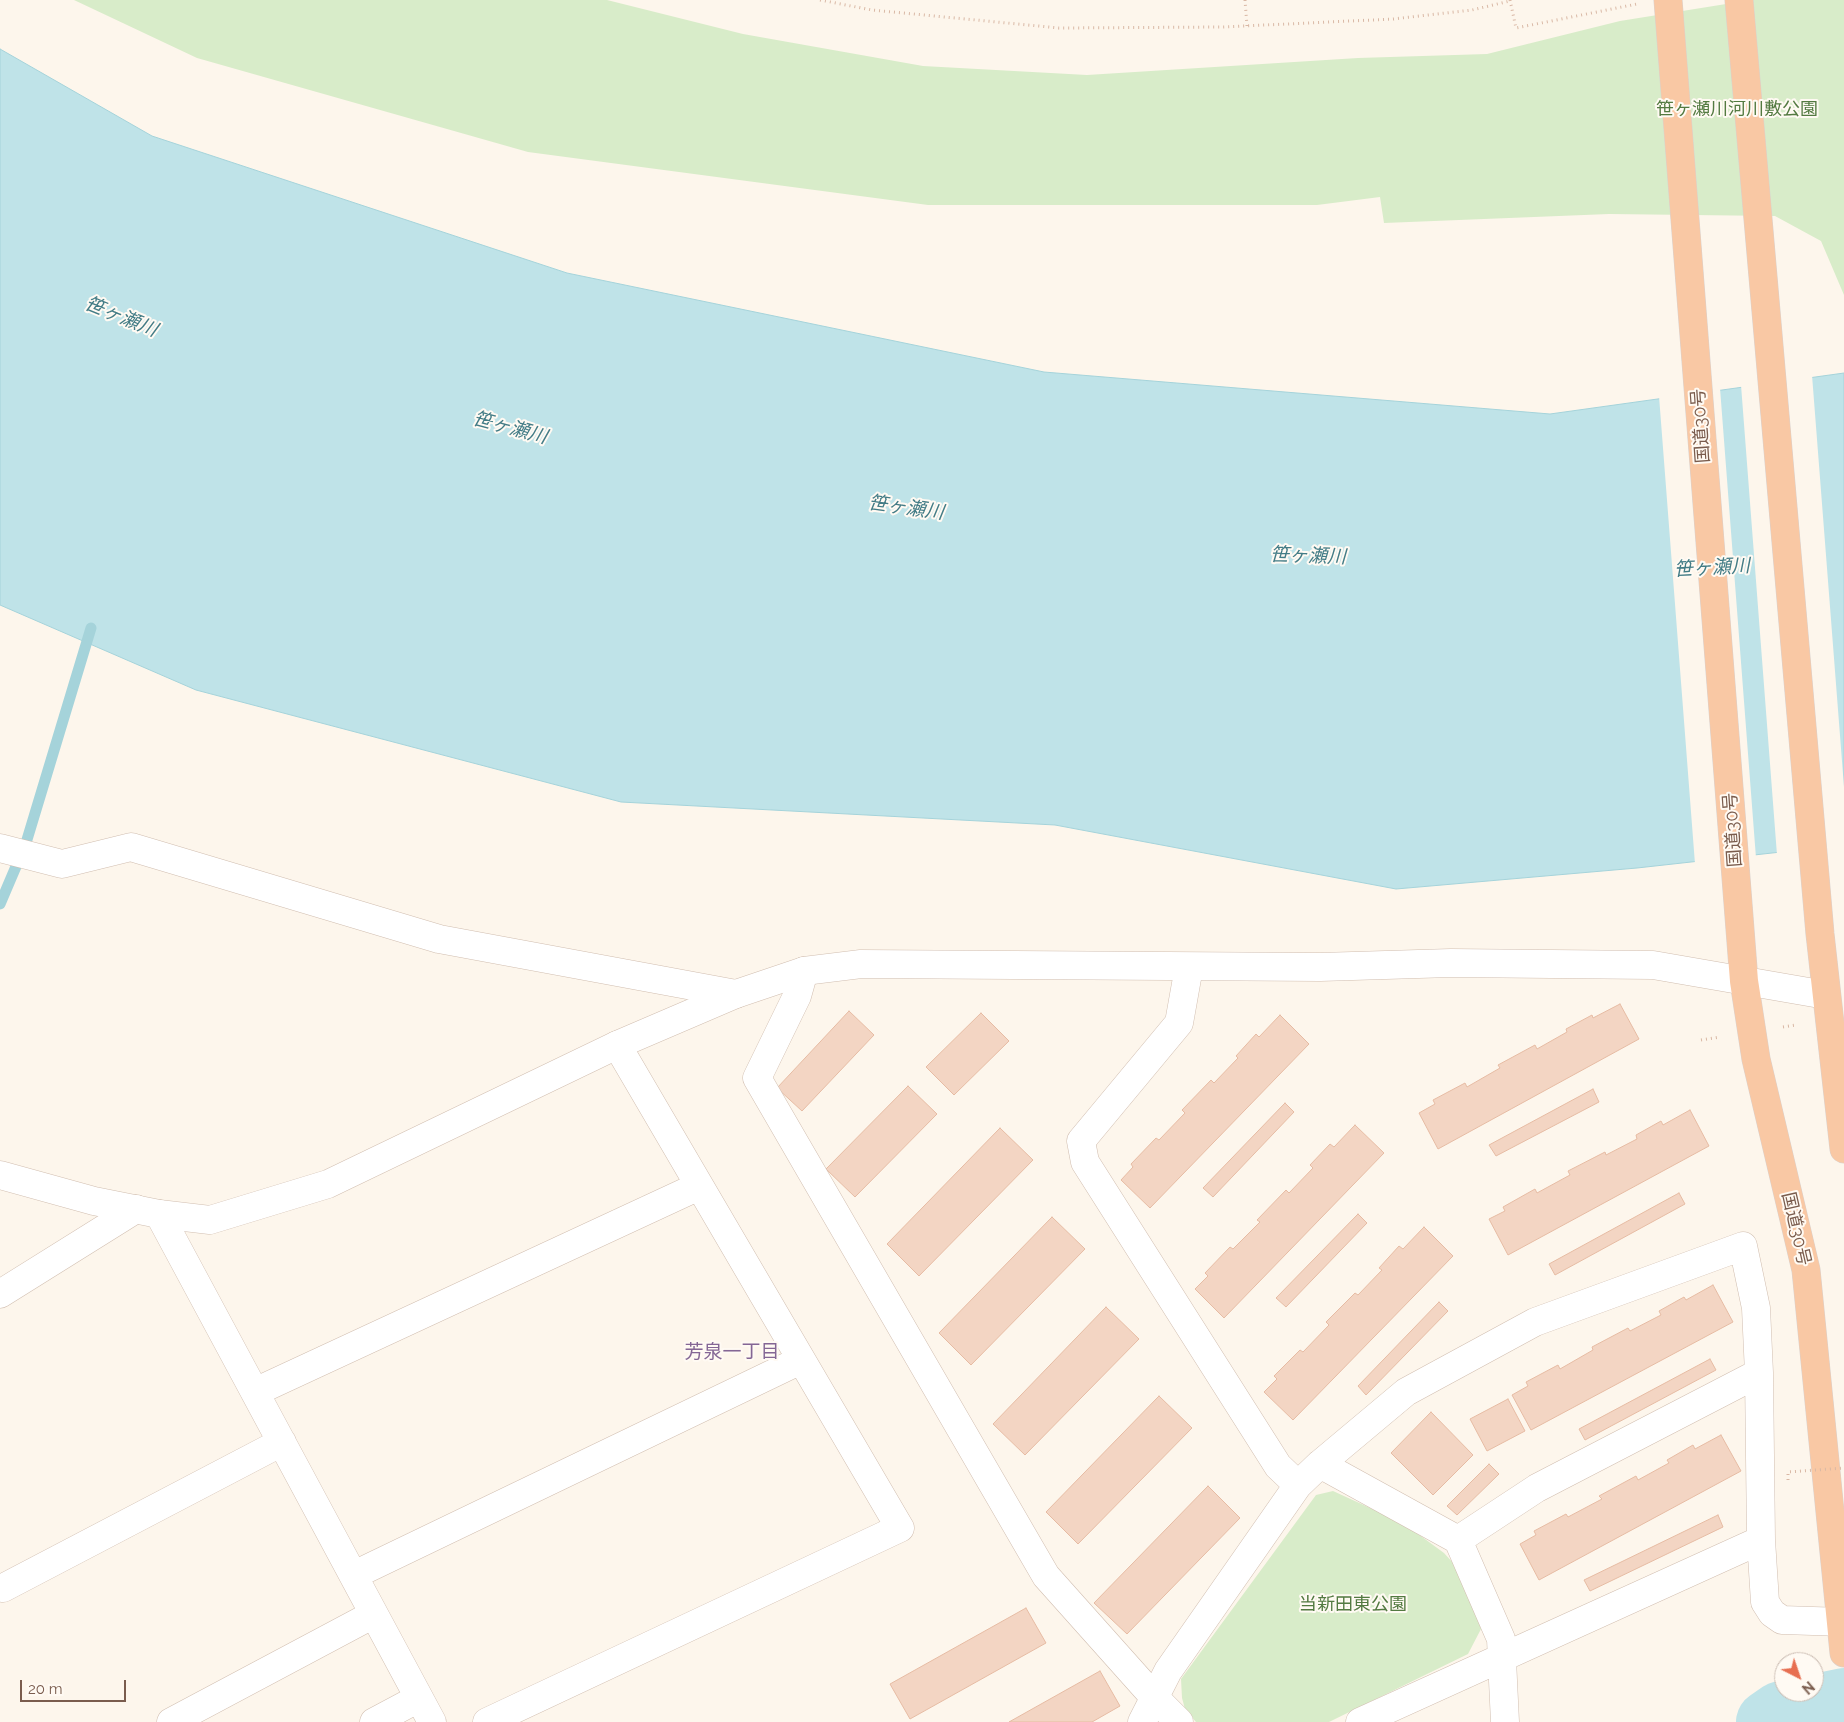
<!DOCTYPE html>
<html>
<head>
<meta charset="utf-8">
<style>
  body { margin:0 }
  #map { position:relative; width:1844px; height:1722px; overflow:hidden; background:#fdf6ec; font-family:Raleway,sans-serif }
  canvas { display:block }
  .north { position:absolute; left:1774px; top:1652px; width:50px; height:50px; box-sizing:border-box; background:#fffaf3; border:1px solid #cabbb1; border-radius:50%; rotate:139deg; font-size:14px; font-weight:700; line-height:20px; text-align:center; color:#7a5c4d }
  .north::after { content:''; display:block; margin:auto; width:18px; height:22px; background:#e76f51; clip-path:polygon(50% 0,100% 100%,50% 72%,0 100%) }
  .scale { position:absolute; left:20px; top:1680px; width:106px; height:22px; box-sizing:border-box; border:2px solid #7a5c4d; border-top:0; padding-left:6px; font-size:15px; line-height:18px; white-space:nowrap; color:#7a5c4d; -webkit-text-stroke:4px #fffaf3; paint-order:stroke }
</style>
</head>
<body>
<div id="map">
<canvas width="1844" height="1722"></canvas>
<div class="north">N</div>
<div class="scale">20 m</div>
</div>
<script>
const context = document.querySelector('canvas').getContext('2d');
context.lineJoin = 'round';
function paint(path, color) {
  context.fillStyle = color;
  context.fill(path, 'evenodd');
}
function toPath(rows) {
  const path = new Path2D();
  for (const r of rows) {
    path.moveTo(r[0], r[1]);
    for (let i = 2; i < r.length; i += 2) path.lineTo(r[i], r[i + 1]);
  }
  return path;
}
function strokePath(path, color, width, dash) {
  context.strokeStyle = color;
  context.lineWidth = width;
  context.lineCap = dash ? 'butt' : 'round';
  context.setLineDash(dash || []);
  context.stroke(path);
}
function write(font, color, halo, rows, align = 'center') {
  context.font = font + ' Raleway,"Noto Sans JP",sans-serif';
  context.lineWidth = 4;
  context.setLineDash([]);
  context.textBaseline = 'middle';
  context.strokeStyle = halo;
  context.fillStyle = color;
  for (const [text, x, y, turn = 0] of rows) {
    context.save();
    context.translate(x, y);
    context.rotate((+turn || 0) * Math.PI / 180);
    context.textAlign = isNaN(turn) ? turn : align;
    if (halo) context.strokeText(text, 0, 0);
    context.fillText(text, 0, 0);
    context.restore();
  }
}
const green = toPath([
  [74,0,607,0,743,34,923,66,1087,75,1358,58,1487,54,1620,21,1751,0,1844,0,1844,295,1821,241,1775,216,1609,214,1384,223,1380,197,1317,205,928,205,528,152,197,58],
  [1333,1491,1403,1523,1444,1553,1466,1577,1481,1629,1468,1654,1329,1722,1196,1722,1185,1709,1182,1698,1181,1679,1316,1495]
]);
const water = toPath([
  [0,49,152,136,567,273,1044,372,1550,414,1844,373,1844,845,1637,868,1396,889,1055,825,621,802,196,690,0,605,0,49]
]);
const pier = toPath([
  [1812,375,1844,787,1844,848,1777,855,1741,385],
  [1720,388,1756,858,1695,864,1659,396]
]);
const stream = toPath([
  [0,904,26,843,91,628]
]);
const river = toPath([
  [1768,1722,1781,1713,1844,1700]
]);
const building = toPath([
  [1620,1004,1639,1039,1438,1149,1419,1113,1435,1104,1433,1100,1465,1083,1467,1087,1500,1068,1498,1065,1535,1045,1537,1049,1567,1032,1566,1029,1592,1015,1593,1018,1620,1004],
  [849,1011,874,1035,802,1111,777,1088,849,1011],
  [981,1013,1009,1041,954,1095,926,1067,981,1013],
  [1280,1015,1309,1044,1150,1208,1121,1180,1133,1167,1131,1164,1156,1138,1159,1140,1185,1113,1182,1110,1211,1080,1214,1083,1238,1058,1236,1056,1256,1034,1259,1037,1280,1015],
  [908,1086,937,1114,855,1197,826,1169,908,1086],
  [1593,1089,1599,1102,1496,1156,1489,1145,1593,1089],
  [1285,1103,1294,1112,1213,1197,1203,1188,1285,1103],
  [1690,1110,1709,1146,1508,1255,1489,1219,1505,1211,1503,1207,1535,1189,1537,1193,1570,1175,1568,1171,1605,1152,1606,1155,1637,1139,1636,1135,1661,1121,1663,1125,1690,1110],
  [1355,1125,1384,1153,1224,1318,1195,1289,1208,1276,1205,1273,1230,1247,1233,1249,1260,1222,1257,1220,1286,1190,1289,1193,1313,1168,1310,1165,1330,1144,1334,1147,1355,1125],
  [1000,1128,1033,1160,919,1276,887,1244,1000,1128],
  [1679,1193,1685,1204,1555,1275,1549,1264,1679,1193],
  [1358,1214,1367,1223,1286,1307,1276,1298,1358,1214],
  [1052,1217,1085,1249,971,1365,939,1333,1052,1217],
  [1424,1227,1453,1256,1293,1420,1264,1392,1277,1379,1274,1376,1300,1350,1303,1352,1329,1325,1326,1322,1355,1293,1358,1295,1382,1270,1379,1268,1399,1246,1403,1249,1424,1227],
  [1713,1285,1733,1322,1531,1430,1512,1395,1528,1386,1526,1382,1558,1365,1560,1369,1593,1350,1592,1347,1628,1328,1630,1331,1661,1315,1659,1311,1684,1297,1686,1300,1713,1285],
  [1439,1302,1448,1311,1366,1395,1358,1386,1439,1302],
  [1106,1307,1139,1339,1025,1455,993,1424,1106,1307],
  [1710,1359,1716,1370,1585,1440,1579,1429,1710,1359],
  [1159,1396,1192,1428,1078,1544,1046,1512,1159,1396],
  [1508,1399,1525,1431,1487,1451,1470,1419,1508,1399],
  [1431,1412,1473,1455,1433,1495,1391,1453,1431,1412],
  [1721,1435,1741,1471,1539,1580,1520,1544,1536,1535,1534,1531,1566,1514,1568,1517,1602,1499,1599,1496,1636,1476,1638,1480,1669,1463,1667,1460,1693,1445,1695,1449,1721,1435],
  [1489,1464,1499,1474,1457,1515,1447,1506,1489,1464],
  [1208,1486,1240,1518,1127,1634,1094,1603,1208,1486],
  [1718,1515,1723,1527,1590,1591,1584,1580,1718,1515],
  [1026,1608,1046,1643,910,1719,890,1684,1026,1608],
  [1100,1671,1120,1706,1092,1722,1009,1722,1100,1671]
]);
const path = toPath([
  [820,0,872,10,1059,28,1223,27,1393,19,1472,10,1510,1],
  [1245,0,1247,26],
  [1510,0,1516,28,1637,4],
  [1783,1027,1796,1025],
  [1701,1040,1720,1037]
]);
const minor = toPath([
  [0,848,62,864,131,847,439,939,736,994],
  [1189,967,1179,1023,1081,1141,1085,1162,1278,1466,1298,1485],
  [804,971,797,996,757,1078,1046,1576,1154,1697,1179,1722],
  [159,1214,432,1722],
  [0,1294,136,1209],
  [255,1392,699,1186],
  [1320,1464,1458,1540,1537,1488,1759,1373],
  [1458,1540,1501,1639,1505,1722],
  [354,1575,801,1360],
  [3,1588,282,1442],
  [171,1722,374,1614],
  [374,1722,419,1698],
  [487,1722,900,1528,617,1045],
  [1142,1722,1168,1671,1298,1485,1320,1464,1406,1392,1535,1322,1743,1246,1756,1308,1759,1373,1761,1540,1765,1602,1772,1613,1782,1620,1844,1622],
  [1360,1722,1761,1540]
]);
const tertiary = toPath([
  [0,1175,94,1201,159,1214,210,1220,328,1184,617,1045,736,994,804,971,861,964,1320,967,1451,963,1653,965,1826,995]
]);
const trunk = toPath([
  [1668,0,1744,981,1756,1059,1806,1270,1844,1653],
  [1739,0,1820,934,1844,1149]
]);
const pathBridge = toPath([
  [1788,1480,1788,1472,1844,1468]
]);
const parkNames = [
  ["笹ヶ瀬川河川敷公園",1737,110],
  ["当新田東公園",1353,1605]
];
const streetNames = [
  ["国道30号",1701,426,-94],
  ["国道30号",1733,830,-94],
  ["国道30号",1796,1229,77]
];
const waterNames = [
  ["笹ヶ瀬川",121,317,22],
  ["笹ヶ瀬川",510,428,15],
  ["笹ヶ瀬川",906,508,8],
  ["笹ヶ瀬川",1308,556,2],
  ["笹ヶ瀬川",1712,568,-3]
];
const neighbourhoodNames = [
  ["芳泉一丁目",732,1352]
];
paint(green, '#d8ecc9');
paint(water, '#bfe3e8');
strokePath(water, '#a5d3da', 1);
paint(pier, '#fdf6ec');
strokePath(stream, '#a5d3da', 11);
strokePath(river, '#bfe3e8', 64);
paint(building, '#f3d5c3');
strokePath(building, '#e6bba3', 1);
strokePath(minor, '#d1beb0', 29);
strokePath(tertiary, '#d1beb0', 29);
strokePath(trunk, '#dad1cd', 29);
strokePath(path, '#d9b8a5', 3, [1, 4]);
strokePath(minor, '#fff', 28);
strokePath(tertiary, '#fff', 28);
strokePath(trunk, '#f9c8a4', 28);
strokePath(pathBridge, '#d9b8a5', 3, [1, 4]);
write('18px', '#537a41', '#fffaf3', parkNames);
write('18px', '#7a5c4d', '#fffaf3', streetNames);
write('italic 19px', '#437c86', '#fffaf3', waterNames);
write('19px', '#846695', '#fffaf3', neighbourhoodNames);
</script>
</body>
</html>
